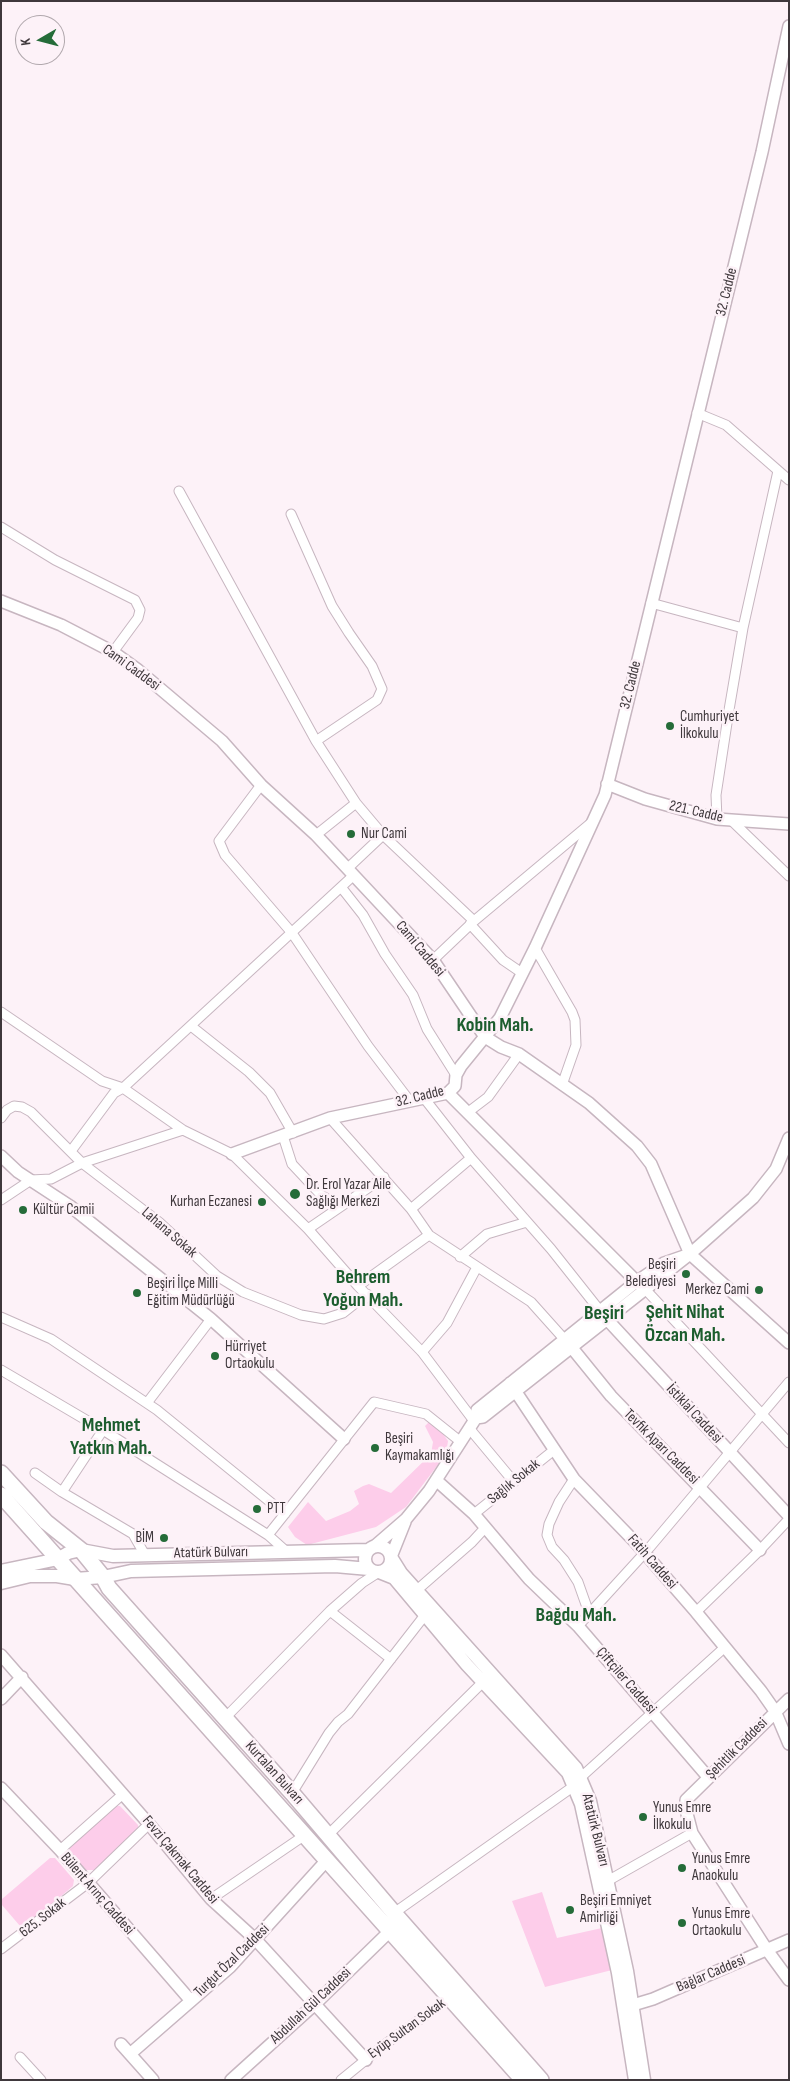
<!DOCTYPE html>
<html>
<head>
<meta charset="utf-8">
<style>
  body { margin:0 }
  #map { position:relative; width:790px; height:2081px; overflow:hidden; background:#fdf2f8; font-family:"Sofia Sans Condensed",sans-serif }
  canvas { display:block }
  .frame { position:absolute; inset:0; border:2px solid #3f383c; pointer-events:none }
  .north { position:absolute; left:15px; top:15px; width:50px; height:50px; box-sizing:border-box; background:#fdf2f8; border:1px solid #b1a8ad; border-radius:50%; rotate:262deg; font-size:14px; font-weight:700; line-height:20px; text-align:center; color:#3f383c }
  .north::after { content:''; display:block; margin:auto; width:18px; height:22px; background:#256c39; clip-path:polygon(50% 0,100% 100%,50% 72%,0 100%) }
</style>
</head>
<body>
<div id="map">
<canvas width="790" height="2081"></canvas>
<div class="frame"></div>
<div class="north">K</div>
</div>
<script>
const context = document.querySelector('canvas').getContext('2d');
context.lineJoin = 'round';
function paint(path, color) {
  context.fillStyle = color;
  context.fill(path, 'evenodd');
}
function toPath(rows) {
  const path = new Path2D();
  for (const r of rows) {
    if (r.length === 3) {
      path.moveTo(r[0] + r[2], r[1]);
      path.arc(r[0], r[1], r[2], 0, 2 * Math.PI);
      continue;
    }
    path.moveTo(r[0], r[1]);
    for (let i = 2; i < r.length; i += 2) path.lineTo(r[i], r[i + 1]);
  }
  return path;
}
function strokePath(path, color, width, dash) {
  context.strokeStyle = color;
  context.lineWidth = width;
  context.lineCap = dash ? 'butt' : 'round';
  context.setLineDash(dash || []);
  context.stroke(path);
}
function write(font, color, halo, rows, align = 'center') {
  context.font = font + ' "Sofia Sans Condensed",sans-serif';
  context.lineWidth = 5;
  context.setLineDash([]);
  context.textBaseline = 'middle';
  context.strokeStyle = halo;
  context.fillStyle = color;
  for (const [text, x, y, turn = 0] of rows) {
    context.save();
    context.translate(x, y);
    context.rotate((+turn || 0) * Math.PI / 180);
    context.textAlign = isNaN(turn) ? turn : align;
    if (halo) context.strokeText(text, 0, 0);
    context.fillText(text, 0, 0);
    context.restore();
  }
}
const green = toPath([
  [429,1422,441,1431,448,1441,446,1454,406,1507,376,1527,307,1545,295,1537,288,1527,308,1502,326,1521,350,1511,359,1504,354,1491,363,1486,369,1484,391,1493,431,1454,433,1442,425,1426],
  [113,1806,120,1806,138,1825,138,1833,95,1870,86,1870,69,1852,69,1846],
  [50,1858,55,1858,74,1880,73,1886,27,1925,20,1926,2,1905,2,1899],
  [542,1892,557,1938,602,1928,612,1970,545,1987,512,1901]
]);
const minor = toPath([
  [697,413,726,425,789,480],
  [179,491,316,741,356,803,383,835,474,921],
  [291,514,332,606,349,633,372,666,382,689,377,700,316,741],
  [1,527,55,560,135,600,140,610,138,618,113,652],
  [651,603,743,628],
  [261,785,219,841,225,855,292,933,368,1046,409,1100],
  [717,819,716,795,729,710,743,628,778,471],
  [731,820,789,876],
  [316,835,356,803],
  [348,868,383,835],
  [341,887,363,915,385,954,413,995,427,1029,456,1075],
  [470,924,503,960,522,973],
  [535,948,572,1012,575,1020,576,1045,562,1085],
  [433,960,474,921,591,823],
  [1,1012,102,1081,123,1088,183,1130,232,1154,308,1229,358,1286,422,1352,474,1421],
  [191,1026,249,1072,270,1093,293,1133],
  [424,1098,471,1158,551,1249,601,1312],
  [467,1113,488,1097,519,1054],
  [1,1118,7,1110,14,1106,22,1107,31,1112,82,1163,159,1222,217,1276,243,1292,301,1315,324,1319,343,1313,367,1294],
  [330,1118,411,1209,429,1235,531,1302,565,1340],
  [283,1136,292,1164,321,1195,340,1207],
  [71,1151,114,1093,123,1088,354,875],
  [1,1200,31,1180,51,1179,82,1163,183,1130],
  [411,1209,471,1158],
  [308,1229,384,1177],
  [460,1257,487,1234,527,1222],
  [358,1286,429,1235],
  [645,1289,789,1443],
  [1,1317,51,1339,157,1410,285,1514],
  [422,1352,447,1323,477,1267],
  [1,1370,103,1430,268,1535,287,1552],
  [147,1403,211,1319],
  [469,1428,514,1482],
  [35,1473,62,1492,133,1534,145,1555],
  [574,1479,559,1502,549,1524,547,1535,552,1547,564,1560,578,1582,589,1613],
  [62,1492,103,1430],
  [474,1514,554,1450],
  [268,1535,374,1402,426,1414,461,1442],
  [417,1590,472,1542,484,1529],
  [330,1611,391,1659],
  [696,1612,760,1550,789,1519],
  [578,1626,650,1547,789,1382],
  [225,1718,330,1611,362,1583,379,1572],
  [292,1793,329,1733,338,1722,348,1714,425,1615],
  [328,1835,486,1679],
  [60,1850,123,1794],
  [604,1883,692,1833],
  [211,1899,305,1835],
  [394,1913,574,1786,580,1778,724,1648],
  [1,1949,88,1883,149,1824],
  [20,2057,41,2080],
  [341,2080,384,2045,450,1998]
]);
const tertiary = toPath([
  [1,601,61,625,113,652,138,670,222,741,261,785,316,835,433,960,485,1037,501,1047,519,1054,589,1103,637,1146,651,1164,690,1254,789,1343],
  [607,784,645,799,717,819,789,824],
  [448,1093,641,1286],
  [232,1154,330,1118,448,1093,455,1086,456,1075,461,1066,500,1018,535,948,605,795,762,152,789,26],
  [1,1156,18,1172,70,1206,211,1319,344,1439],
  [603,1315,789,1516],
  [568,1343,611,1396,760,1550],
  [510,1383,574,1479,635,1542,696,1612,761,1691,775,1711,789,1744],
  [476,1418,483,1417,690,1254,753,1198,776,1169,789,1138],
  [436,1480,474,1514,529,1579,578,1626,708,1777],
  [376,1545,406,1519,429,1491,476,1418,477,1410,636,1282,664,1263,690,1254],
  [391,1557,405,1522],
  [1,1655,149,1824,211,1899,256,1940,366,2060],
  [1,1699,22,1677],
  [789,1699,686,1800,686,1810,692,1833,767,1950,789,1980],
  [1,1788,60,1850,191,2001],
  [633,2005,653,1999,789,1940],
  [121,2044,153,2080],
  [130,2054,230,1967,327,1860],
  [231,2080,315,2004,390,1931]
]);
const secondary = toPath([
  [378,1559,13],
  [391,1557,401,1573,576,1768,590,1801,627,1971,644,2080],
  [1,1571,58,1559,68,1553,81,1550,113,1556,367,1550],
  [379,1572,394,1578,467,1665,568,1773,581,1804,618,1973,635,2080],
  [1,1583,30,1576,57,1576,75,1579,103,1577,131,1571,335,1566,369,1569]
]);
const trunk = toPath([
  [1,1473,46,1522,81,1550,103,1577,109,1588,292,1793,394,1913,541,2080],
  [1,1495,523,2080]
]);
const markers = [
  [670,726,5,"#256c39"],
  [351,834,5,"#256c39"],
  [295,1194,6,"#256c39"],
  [262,1202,5,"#256c39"],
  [23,1210,5,"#256c39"],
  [686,1274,5,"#256c39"],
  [759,1290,5,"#256c39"],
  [137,1293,5,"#256c39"],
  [215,1356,5,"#256c39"],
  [375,1448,5,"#256c39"],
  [257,1509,5,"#256c39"],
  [164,1538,5,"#256c39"],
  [643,1817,5,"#256c39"],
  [682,1868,5,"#256c39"],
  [570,1910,5,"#256c39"],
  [682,1923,5,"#256c39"]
];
const streetNames = [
  ["32. Cadde",727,292,-76],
  ["Cami Caddesi",131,668,36],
  ["32. Cadde",631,685,-76],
  ["221. Cadde",696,812,13],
  ["Cami Caddesi",420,949,50],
  ["32. Cadde",420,1097,-14],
  ["Lahana Sokak",169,1233,41],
  ["İstiklal Caddesi",694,1414,47],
  ["Tevfik Aparı Caddesi",661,1447,45],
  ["Sağlık Sokak",514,1482,-39],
  ["Atatürk Bulvarı",211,1553,-1],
  ["Fatih Caddesi",652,1562,49],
  ["Çiftçiler Caddesi",626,1681,49],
  ["Şehitlik Caddesi",737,1749,-45],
  ["Kurtalan Bulvarı",274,1773,48],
  ["Atatürk Bulvarı",595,1830,76],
  ["Fevzi Çakmak Caddesi",180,1860,50],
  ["Bülent Arınç Caddesi",97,1894,49],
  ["625. Sokak",43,1918,-38],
  ["Turgut Özal Caddesi",232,1961,-44],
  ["Bağlar Caddesi",711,1974,-23],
  ["Abdullah Gül Caddesi",311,2006,-43],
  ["Eyüp Sultan Sokak",407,2029,-36]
];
const poiNames = [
  ["Cumhuriyet",680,717],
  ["İlkokulu",680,734],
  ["Nur Cami",361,834],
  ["Dr. Erol Yazar Aile",306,1185],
  ["Sağlığı Merkezi",306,1202],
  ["Kurhan Eczanesi",252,1202,"right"],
  ["Kültür Camii",33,1210],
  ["Beşiri",676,1265,"right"],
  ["Belediyesi",676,1282,"right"],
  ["Beşiri İlçe Milli",147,1284],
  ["Eğitim Müdürlüğü",147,1301],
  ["Merkez Cami",749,1290,"right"],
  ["Hürriyet",225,1347],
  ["Ortaokulu",225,1364],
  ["Beşiri",385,1439],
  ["Kaymakamlığı",385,1456],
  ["PTT",267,1509],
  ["BİM",154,1538,"right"],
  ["Yunus Emre",653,1808],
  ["İlkokulu",653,1825],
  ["Yunus Emre",692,1859],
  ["Anaokulu",692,1876],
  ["Beşiri Emniyet",580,1901],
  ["Amirliği",580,1918],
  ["Yunus Emre",692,1914],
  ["Ortaokulu",692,1931]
];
const districtNames = [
  ["Kobin Mah.",495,1026],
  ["Behrem",363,1278],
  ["Yoğun Mah.",363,1301],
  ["Şehit Nihat",685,1313],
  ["Özcan Mah.",685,1336],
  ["Beşiri",604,1314],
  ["Mehmet",111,1426],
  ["Yatkın Mah.",111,1449],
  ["Bağdu Mah.",576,1616]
];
paint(green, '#fdcdea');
strokePath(minor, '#c7b6c0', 11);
strokePath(tertiary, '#c7b6c0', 14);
strokePath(secondary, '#c7b6c0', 15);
strokePath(trunk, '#c7b6c0', 18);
strokePath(minor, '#fff', 9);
strokePath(tertiary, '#fff', 11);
strokePath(secondary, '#fff', 12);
strokePath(trunk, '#fff', 15);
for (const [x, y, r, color] of markers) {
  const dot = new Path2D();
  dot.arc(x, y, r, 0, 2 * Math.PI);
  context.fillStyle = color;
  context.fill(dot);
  strokePath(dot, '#fdf2f8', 2);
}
write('15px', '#3f383c', '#fdf2f8', streetNames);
write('15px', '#3f383c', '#fdf2f8', poiNames, 'left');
write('bold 20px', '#1c5d2e', '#fdf2f8', districtNames);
</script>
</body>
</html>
